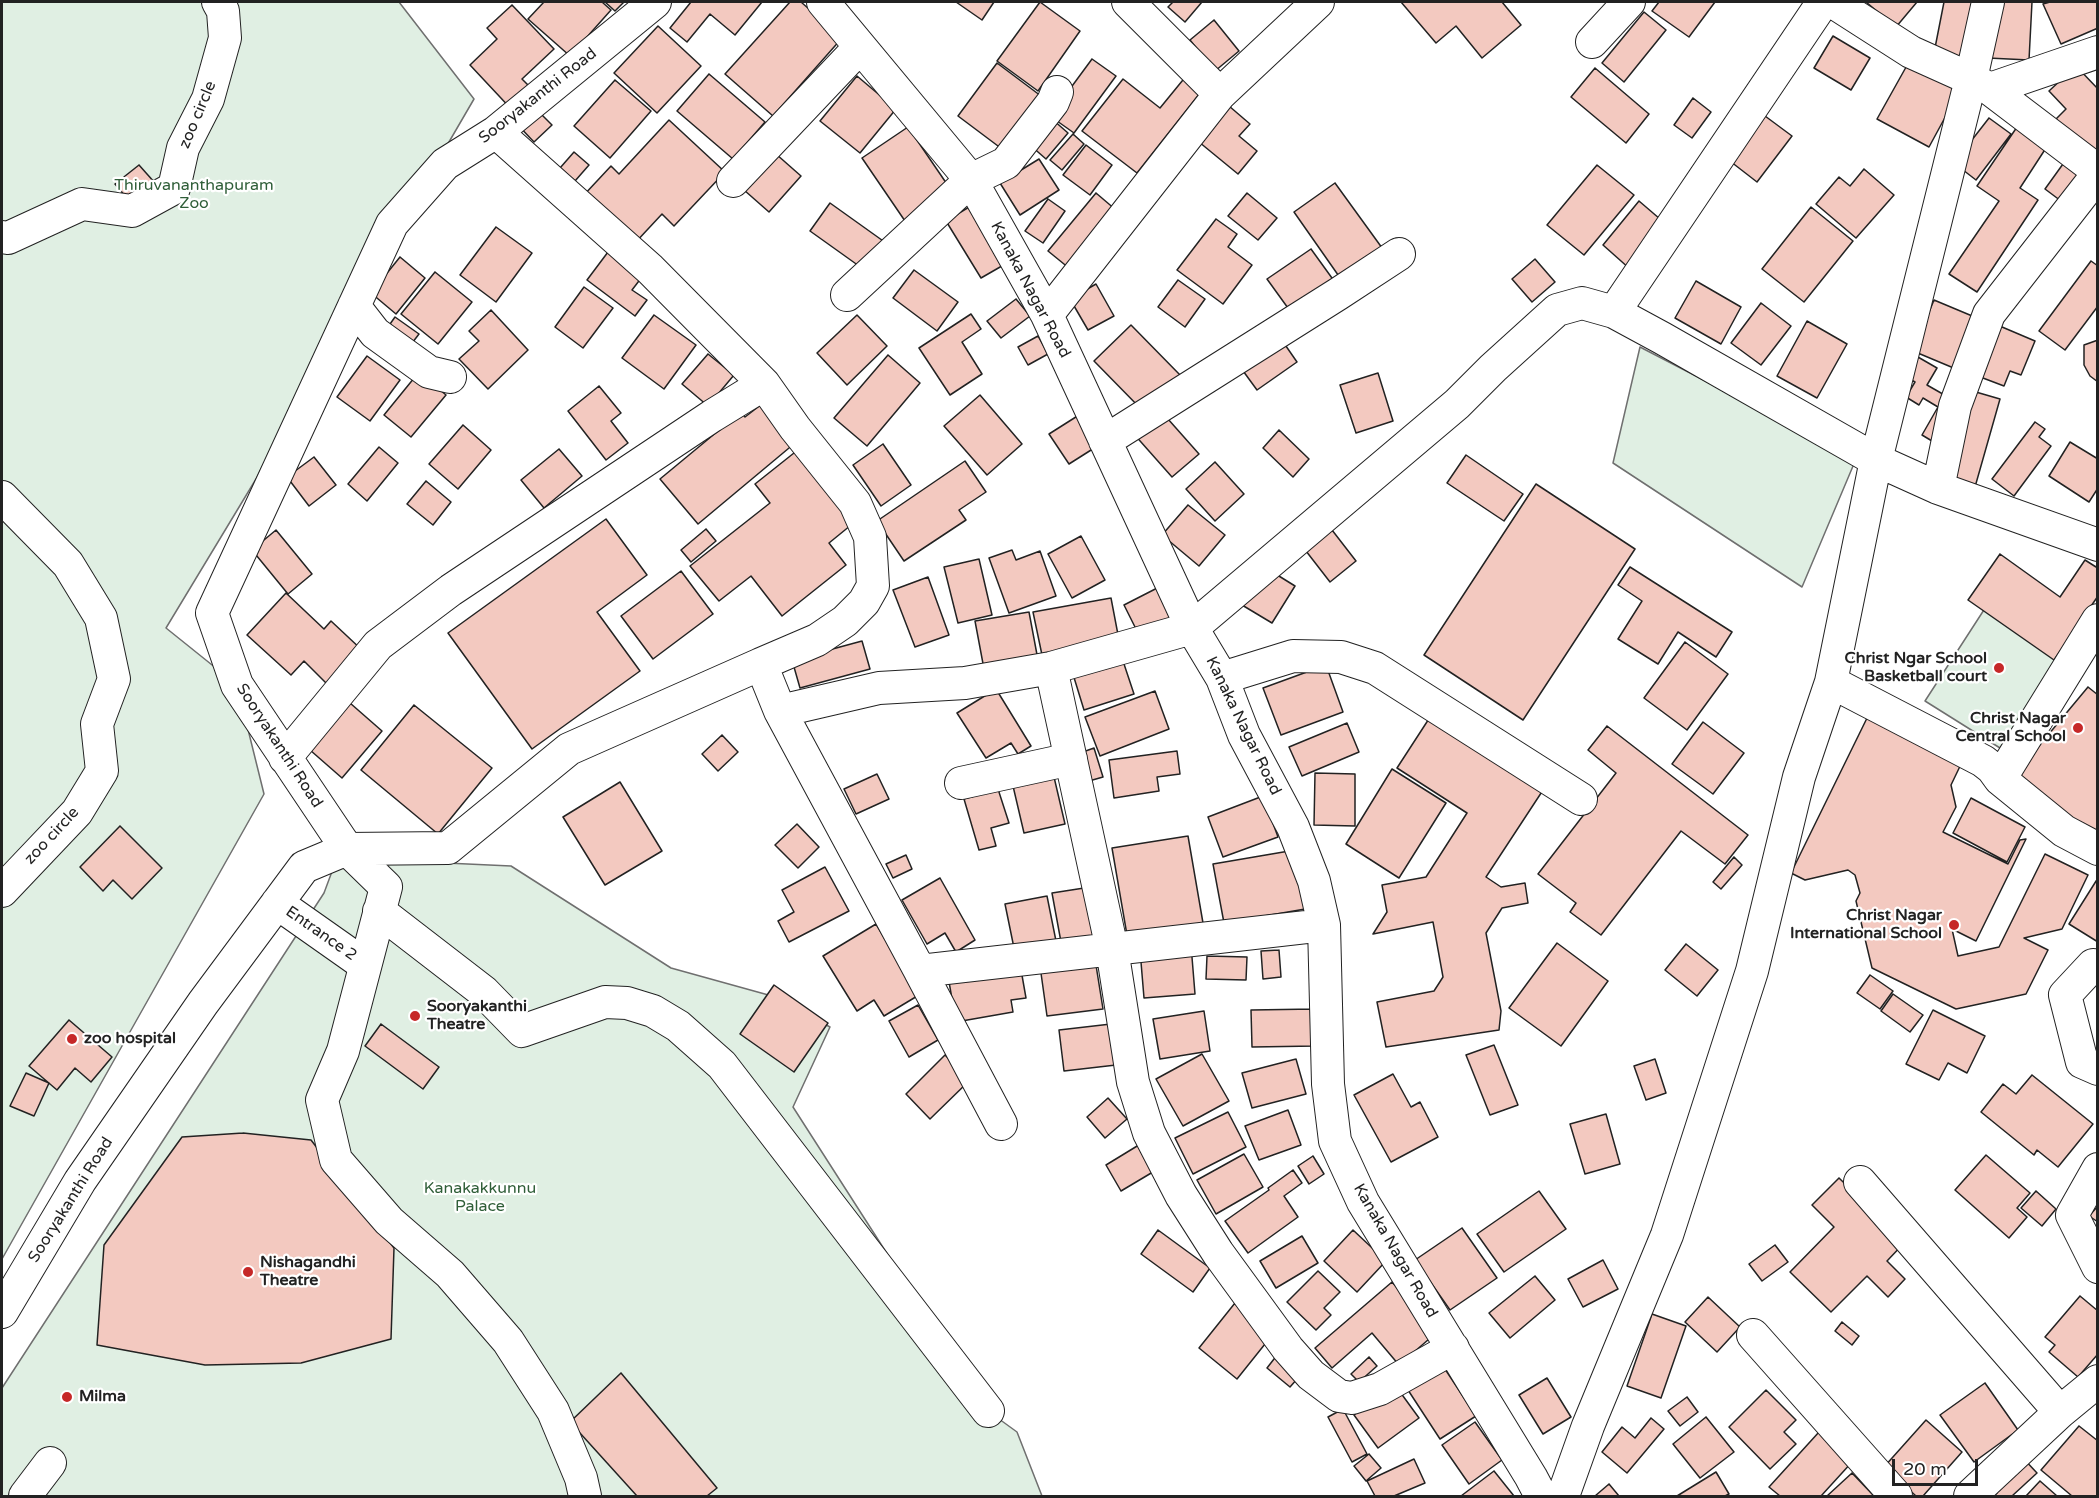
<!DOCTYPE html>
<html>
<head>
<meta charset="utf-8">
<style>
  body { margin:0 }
  #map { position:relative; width:2099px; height:1498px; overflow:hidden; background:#fff; font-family:"Varela Round",sans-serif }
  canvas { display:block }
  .frame { position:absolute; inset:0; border:3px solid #222; pointer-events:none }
  .scale { position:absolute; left:1892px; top:1459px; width:86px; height:27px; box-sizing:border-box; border:3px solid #222; border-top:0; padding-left:8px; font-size:18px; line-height:21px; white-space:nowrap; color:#222; -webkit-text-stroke:4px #fff; paint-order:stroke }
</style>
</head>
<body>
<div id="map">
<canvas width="2099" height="1498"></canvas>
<div class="frame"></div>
<div class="scale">20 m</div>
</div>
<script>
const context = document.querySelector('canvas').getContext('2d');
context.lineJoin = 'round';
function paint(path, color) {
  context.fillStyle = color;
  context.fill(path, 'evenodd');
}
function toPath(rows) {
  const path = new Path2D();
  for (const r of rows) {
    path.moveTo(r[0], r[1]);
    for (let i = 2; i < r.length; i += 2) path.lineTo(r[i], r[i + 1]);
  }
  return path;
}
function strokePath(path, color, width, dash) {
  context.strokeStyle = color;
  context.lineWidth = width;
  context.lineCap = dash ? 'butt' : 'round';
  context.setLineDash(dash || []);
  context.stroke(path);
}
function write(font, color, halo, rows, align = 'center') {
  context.font = font + ' "Varela Round",sans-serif';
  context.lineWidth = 4.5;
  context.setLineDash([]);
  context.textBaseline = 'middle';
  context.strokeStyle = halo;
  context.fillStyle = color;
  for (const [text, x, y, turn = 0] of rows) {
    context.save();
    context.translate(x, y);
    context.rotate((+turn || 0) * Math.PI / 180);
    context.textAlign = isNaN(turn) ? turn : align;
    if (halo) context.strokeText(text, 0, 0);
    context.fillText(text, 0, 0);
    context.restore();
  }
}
const green = toPath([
  [2,2,399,2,474,99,279,434,256,479,166,628,237,685,264,794,2,1259,2,2],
  [1640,347,1856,459,1802,587,1613,463,1640,347],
  [2002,582,2074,636,2000,748,1925,701,2002,582],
  [337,858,511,866,671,968,772,996,830,1027,793,1107,988,1411,1017,1432,1042,1496,2,1496,2,1388,324,893,337,858]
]);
const building = toPath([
  [544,2,602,2,611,10,570,56,528,19,544,2],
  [605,2,624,2,615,11,605,2],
  [691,2,762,2,735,35,710,14,687,42,670,28,691,2],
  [790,2,801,2,842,38,773,116,725,74,790,2],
  [956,2,994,2,982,20,956,2],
  [1040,2,1080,31,1038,91,997,61,1040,2],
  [1173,2,1202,2,1185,22,1168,7,1173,2],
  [1401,2,1502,2,1521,25,1482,58,1456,26,1436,43,1401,2],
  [1659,2,1715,2,1689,37,1652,11,1659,2],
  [1866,2,1917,2,1896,27,1866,2],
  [1944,2,1972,2,1960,58,1934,53,1944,2],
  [1992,2,2032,2,2029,60,1988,58,1992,2],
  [2050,2,2098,2,2098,28,2061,44,2043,4,2050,2],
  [512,5,554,49,522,79,535,92,514,112,470,65,497,39,487,28,512,5],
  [1644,12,1666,30,1624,82,1602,63,1644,12],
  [1214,20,1239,51,1215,71,1190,40,1214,20],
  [658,26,701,66,657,113,614,73,658,26],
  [1833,36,1870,58,1851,90,1814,68,1833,36],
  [1092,59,1116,76,1074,133,1050,116,1092,59],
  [1910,60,1961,88,1929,147,1877,119,1910,60],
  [997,63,1049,102,1010,155,958,116,997,63],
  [2076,66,2098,89,2098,164,2056,119,2066,109,2049,91,2076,66],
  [1595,68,1649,114,1626,143,1571,97,1595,68],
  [709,74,765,122,733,159,677,111,709,74],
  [1187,75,1204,88,1137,173,1082,131,1123,79,1160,108,1187,75],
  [857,76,896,109,860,153,820,121,857,76],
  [615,80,651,111,610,158,574,126,615,80],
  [1693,98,1711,112,1692,138,1674,125,1693,98],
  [533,106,552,125,534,142,516,123,533,106],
  [1229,106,1250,124,1239,136,1257,151,1238,174,1199,142,1229,106],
  [1761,113,1792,136,1757,182,1726,158,1761,113],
  [1989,118,2011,134,1976,180,1954,163,1989,118],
  [1052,119,1068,133,1046,159,1030,145,1052,119],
  [669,120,725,172,674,226,662,214,634,244,583,196,611,166,619,174,669,120],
  [908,127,951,190,905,221,862,158,908,127],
  [2017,127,2046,148,2020,188,2038,200,1977,292,1949,274,1999,201,1977,186,2017,127],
  [1073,134,1084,144,1062,170,1050,160,1073,134],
  [1086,145,1112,165,1090,195,1063,175,1086,145],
  [574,152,589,165,575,181,560,168,574,152],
  [776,154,801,176,769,212,744,190,776,154],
  [2068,157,2089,171,2065,204,2045,189,2068,157],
  [1039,159,1059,190,1020,215,1000,183,1039,159],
  [139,165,155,183,131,203,115,184,139,165],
  [1597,165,1634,195,1584,255,1547,225,1597,165],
  [1864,169,1894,195,1856,238,1816,204,1839,177,1850,186,1864,169],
  [1335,183,1385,252,1343,282,1294,212,1335,183],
  [1096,193,1123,216,1075,273,1048,251,1096,193],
  [1247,193,1277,218,1258,240,1228,216,1247,193],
  [1048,199,1065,211,1043,243,1025,231,1048,199],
  [979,201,1014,259,981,278,946,221,979,201],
  [1639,201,1667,225,1630,269,1603,245,1639,201],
  [830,203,886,243,866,271,810,231,830,203],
  [1811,207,1853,241,1804,302,1762,269,1811,207],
  [1216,219,1237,234,1228,247,1252,265,1223,304,1177,270,1216,219],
  [496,227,532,253,496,302,460,275,496,227],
  [611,248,645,273,632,290,647,300,635,316,587,280,611,248],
  [1311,249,1337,285,1293,315,1267,279,1311,249],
  [400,257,425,278,396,314,371,293,400,257],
  [1535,259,1555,282,1532,302,1512,279,1535,259],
  [2091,261,2098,266,2098,306,2065,350,2039,331,2091,261],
  [914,270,958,302,937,331,893,298,914,270],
  [435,272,472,302,438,344,401,314,435,272],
  [1178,280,1205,299,1185,327,1158,307,1178,280],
  [1696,281,1741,307,1721,344,1675,318,1696,281],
  [1096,284,1114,316,1088,330,1070,299,1096,284],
  [584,287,613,308,583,348,555,327,584,287],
  [1016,299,1030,316,1001,338,987,321,1016,299],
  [1934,300,1977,318,1956,369,1913,351,1934,300],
  [1761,303,1791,326,1761,365,1731,343,1761,303],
  [491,310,528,350,488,389,459,359,479,341,469,331,491,310],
  [971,314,981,329,962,342,982,374,950,395,919,348,971,314],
  [654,315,696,345,664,389,622,358,654,315],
  [857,315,887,346,847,385,817,353,857,315],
  [395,317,419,334,406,351,383,334,395,317],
  [1807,321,1847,344,1817,398,1777,376,1807,321],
  [1995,324,2035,341,2021,375,2010,371,2004,386,1975,375,1995,324],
  [1131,325,1182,377,1145,413,1094,361,1131,325],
  [1038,336,1048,354,1028,365,1018,347,1038,336],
  [1279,336,1297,362,1257,390,1238,364,1279,336],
  [2098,340,2098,382,2090,376,2084,365,2084,345,2098,340],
  [1911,353,1937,368,1927,385,1955,401,1932,441,1922,435,1938,407,1923,398,1919,405,1906,397,1915,382,1899,373,1911,353],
  [708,354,734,375,708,406,682,384,708,354],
  [888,355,920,383,867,446,834,418,888,355],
  [367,356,400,380,370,421,337,397,367,356],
  [419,372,446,395,411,437,384,415,419,372],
  [1378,373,1393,421,1356,433,1340,385,1378,373],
  [599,386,621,413,611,421,628,443,606,460,568,411,599,386],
  [1969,390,2000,399,1975,487,1944,477,1969,390],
  [980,395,1022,444,987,475,944,426,980,395],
  [762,404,795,443,698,524,660,479,741,412,745,417,762,404],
  [1160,410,1199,454,1172,477,1133,433,1160,410],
  [1079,415,1099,445,1069,464,1049,434,1079,415],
  [2035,422,2045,429,2039,437,2051,446,2014,496,1992,479,2035,422],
  [463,425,491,450,458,489,429,464,463,425],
  [1279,430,1309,459,1293,477,1263,448,1279,430],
  [2070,442,2098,459,2098,488,2089,502,2049,476,2070,442],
  [883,444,911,485,881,506,853,465,883,444],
  [379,447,398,463,367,501,348,484,379,447],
  [559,449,582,476,544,508,521,480,559,449],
  [799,449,856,521,829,543,846,565,782,616,751,576,719,601,690,566,770,503,755,484,799,449],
  [1466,455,1523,494,1504,521,1447,483,1466,455],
  [314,457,336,485,309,506,287,477,314,457],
  [965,461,986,492,959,510,966,520,904,561,877,521,965,461],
  [1215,462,1244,494,1215,521,1186,489,1215,462],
  [426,481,451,502,433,525,407,504,426,481],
  [1536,484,1635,549,1523,720,1424,655,1536,484],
  [1188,505,1225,535,1199,566,1162,535,1188,505],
  [606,519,647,575,597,612,640,671,532,749,448,633,606,519],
  [706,529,716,541,691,562,681,550,706,529],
  [276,530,312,574,288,594,252,550,276,530],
  [1332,530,1356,561,1330,582,1306,551,1332,530],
  [1081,536,1105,580,1072,598,1048,554,1081,536],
  [1012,550,1016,560,1040,551,1056,596,1009,613,989,558,1012,550],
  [2000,554,2060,597,2085,560,2096,567,2098,564,2098,596,2054,660,1968,600,2000,554],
  [979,559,992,615,958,623,944,567,979,559],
  [1630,567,1732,632,1716,657,1678,632,1658,664,1618,639,1642,601,1618,585,1630,567],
  [1266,568,1295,586,1272,623,1242,605,1266,568],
  [681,571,713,614,653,659,621,616,681,571],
  [928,577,949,635,915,647,893,590,928,577],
  [1167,583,1183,613,1139,635,1124,605,1167,583],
  [286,593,324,629,331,621,363,651,330,687,304,661,291,675,247,635,286,593],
  [1111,598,1119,640,1042,655,1033,612,1111,598],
  [1029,612,1038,660,984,669,975,621,1029,612],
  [862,641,870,669,800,688,792,660,862,641],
  [1685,642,1728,674,1687,730,1644,698,1685,642],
  [1121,655,1134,694,1084,710,1072,671,1121,655],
  [1326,665,1343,712,1281,735,1263,688,1326,665],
  [2088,687,2098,695,2098,831,2089,841,2013,777,2088,687],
  [996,689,1031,746,1018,754,1011,743,986,758,957,713,996,689],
  [1155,691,1169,729,1100,756,1085,717,1155,691],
  [350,703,382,731,342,778,310,750,350,703],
  [414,705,492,768,438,834,361,770,414,705],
  [1434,711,1547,784,1486,877,1501,887,1525,883,1528,903,1502,908,1486,933,1501,1011,1499,1030,1386,1047,1377,1002,1434,991,1443,977,1433,922,1373,934,1387,912,1382,885,1426,877,1467,813,1397,768,1434,711],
  [1869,714,1963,760,1951,785,1956,807,1943,832,2008,864,2020,840,2026,839,1976,941,1952,929,1958,956,1999,947,2045,854,2088,875,2062,929,2024,938,2048,950,2026,994,1956,1009,1872,968,1856,901,1860,893,1855,875,1848,870,1805,880,1791,873,1869,714],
  [1703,722,1744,753,1713,794,1672,764,1703,722],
  [1347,723,1359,752,1302,776,1289,747,1347,723],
  [1607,726,1748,835,1725,864,1681,831,1601,935,1570,912,1576,903,1538,874,1616,773,1588,750,1607,726],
  [722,735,738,752,718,771,702,754,722,735],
  [1094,748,1103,777,1089,781,1080,753,1094,748],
  [1177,751,1180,774,1157,777,1159,791,1114,798,1109,760,1177,751],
  [1392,769,1446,803,1399,878,1346,844,1392,769],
  [1315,773,1355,774,1355,826,1314,825,1315,773],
  [877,774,889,799,856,814,844,789,877,774],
  [1054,777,1065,824,1024,833,1013,786,1054,777],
  [620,782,662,851,605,885,563,817,620,782],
  [998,789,1009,823,991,828,996,846,979,850,964,799,998,789],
  [1263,796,1278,837,1223,857,1208,817,1263,796],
  [1971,798,2025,827,2007,862,1953,833,1971,798],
  [797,824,819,847,798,868,775,845,797,824],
  [120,826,162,868,132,899,113,880,103,891,80,867,120,826],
  [1188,836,1203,923,1127,935,1112,848,1188,836],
  [1301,849,1311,908,1224,923,1213,864,1301,849],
  [906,855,912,869,893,878,886,864,906,855],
  [1734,857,1742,865,1721,889,1713,882,1734,857],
  [825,867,849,911,789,942,778,921,794,912,782,890,825,867],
  [940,878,975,940,956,952,945,933,927,944,902,900,940,878],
  [2098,878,2098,942,2069,924,2098,878],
  [1097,886,1105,935,1061,942,1052,893,1097,886],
  [1047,896,1056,941,1014,948,1005,904,1047,896],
  [876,924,919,995,884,1016,874,1000,857,1011,823,956,876,924],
  [1557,943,1608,981,1561,1046,1509,1008,1557,943],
  [1686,944,1718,970,1697,996,1665,970,1686,944],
  [1191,945,1195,994,1144,998,1140,950,1191,945],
  [1279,950,1281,977,1263,979,1261,951,1279,950],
  [1207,956,1247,957,1246,980,1206,979,1207,956],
  [1095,959,1103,1009,1047,1016,1040,966,1095,959],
  [1020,964,1026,998,1011,1000,1013,1012,956,1022,948,976,1020,964],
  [1870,975,1893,991,1880,1009,1857,993,1870,975],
  [774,985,828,1023,794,1072,740,1034,774,985],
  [1893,994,1923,1015,1910,1032,1881,1011,1893,994],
  [918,1005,938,1040,909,1057,889,1021,918,1005],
  [1315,1009,1316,1046,1252,1047,1251,1010,1315,1009],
  [1933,1010,1985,1036,1967,1073,1948,1063,1939,1080,1906,1064,1933,1010],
  [1204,1011,1210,1051,1160,1059,1153,1019,1204,1011],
  [69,1020,112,1057,91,1082,75,1068,57,1090,29,1066,69,1020],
  [381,1024,439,1067,423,1089,365,1046,381,1024],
  [1111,1024,1116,1065,1064,1071,1059,1030,1111,1024],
  [1494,1045,1518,1105,1490,1115,1466,1055,1494,1045],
  [1202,1054,1229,1101,1183,1126,1156,1079,1202,1054],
  [945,1055,970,1080,930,1119,906,1094,945,1055],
  [1296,1059,1306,1094,1252,1108,1242,1073,1296,1059],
  [1655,1059,1666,1093,1646,1100,1634,1066,1655,1059],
  [26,1073,49,1083,34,1116,10,1106,26,1073],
  [1393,1074,1411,1107,1420,1102,1438,1137,1391,1162,1354,1095,1393,1074],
  [2032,1075,2093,1124,2058,1167,2037,1150,2034,1155,1981,1112,2003,1084,2016,1094,2032,1075],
  [1108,1098,1127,1119,1105,1138,1087,1117,1108,1098],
  [1288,1110,1301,1145,1259,1160,1245,1126,1288,1110],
  [1228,1112,1246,1147,1193,1174,1175,1138,1228,1112],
  [1606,1114,1620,1164,1585,1174,1570,1124,1606,1114],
  [243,1133,311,1140,394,1248,391,1339,301,1363,205,1365,97,1345,104,1245,182,1137,243,1133],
  [1147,1140,1163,1166,1121,1191,1106,1165,1147,1140],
  [1244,1154,1263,1187,1216,1214,1197,1180,1244,1154],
  [1986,1155,2030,1193,2017,1208,2027,1217,2009,1238,1955,1190,1986,1155],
  [1313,1156,1324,1174,1309,1184,1298,1166,1313,1156],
  [1293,1170,1302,1183,1284,1196,1298,1217,1248,1253,1225,1221,1269,1190,1268,1188,1293,1170],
  [1839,1178,1905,1242,1887,1261,1905,1279,1888,1297,1867,1276,1831,1312,1790,1272,1834,1227,1812,1205,1839,1178],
  [1539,1191,1566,1229,1504,1272,1477,1234,1539,1191],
  [2036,1191,2056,1209,2042,1226,2021,1208,2036,1191],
  [2098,1206,2098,1222,2089,1216,2098,1206],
  [1462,1228,1497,1278,1450,1310,1415,1260,1462,1228],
  [1158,1230,1210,1268,1193,1292,1141,1254,1158,1230],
  [1353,1230,1386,1261,1357,1292,1324,1261,1353,1230],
  [1302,1236,1318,1263,1276,1288,1260,1261,1302,1236],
  [1775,1245,1788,1262,1762,1281,1749,1264,1775,1245],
  [1603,1260,1618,1289,1583,1307,1568,1279,1603,1260],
  [1318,1271,1340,1292,1324,1308,1331,1315,1316,1330,1287,1302,1318,1271],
  [1535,1276,1555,1300,1510,1338,1489,1313,1535,1276],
  [1392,1282,1436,1333,1399,1365,1372,1333,1332,1368,1315,1348,1392,1282],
  [2080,1296,2098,1311,2098,1354,2078,1377,2049,1352,2055,1345,2045,1337,2080,1296],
  [1708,1297,1740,1327,1717,1352,1685,1322,1708,1297],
  [1235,1303,1273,1334,1237,1379,1199,1348,1235,1303],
  [1652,1314,1686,1326,1661,1398,1627,1386,1652,1314],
  [1842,1322,1859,1336,1852,1345,1835,1331,1842,1322],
  [1281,1350,1305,1370,1290,1387,1267,1368,1281,1350],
  [1369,1357,1377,1366,1359,1382,1351,1374,1369,1357],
  [1443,1366,1476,1416,1440,1439,1408,1390,1443,1366],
  [621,1373,717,1488,707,1496,637,1496,570,1422,621,1373],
  [1547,1378,1571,1417,1543,1434,1519,1395,1547,1378],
  [1985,1383,2018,1430,1974,1462,1940,1415,1985,1383],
  [1395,1385,1419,1418,1378,1448,1354,1415,1395,1385],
  [1766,1390,1796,1420,1784,1432,1796,1444,1770,1469,1729,1427,1766,1390],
  [1687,1397,1698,1412,1680,1426,1668,1411,1687,1397],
  [1343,1409,1367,1454,1352,1462,1328,1417,1343,1409],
  [1706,1417,1734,1452,1700,1478,1673,1444,1706,1417],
  [1651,1418,1664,1429,1627,1473,1602,1452,1622,1427,1635,1438,1651,1418],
  [1926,1420,1962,1452,1923,1496,1916,1496,1884,1467,1926,1420],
  [1475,1422,1502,1460,1469,1484,1442,1445,1475,1422],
  [2079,1426,2098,1441,2098,1496,2072,1496,2041,1470,2079,1426],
  [1819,1432,1852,1462,1821,1496,1780,1496,1769,1487,1819,1432],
  [1369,1454,1381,1468,1366,1481,1354,1466,1369,1454],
  [2022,1457,2037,1473,2012,1496,1994,1496,1997,1493,1991,1486,2022,1457],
  [1414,1459,1425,1483,1394,1496,1375,1496,1367,1481,1414,1459],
  [1494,1471,1514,1496,1461,1496,1494,1471],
  [1716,1472,1729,1494,1725,1496,1677,1496,1716,1472],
  [1852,1473,1874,1496,1827,1496,1852,1473],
  [2040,1481,2057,1496,2026,1496,2040,1481],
  [1609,1484,1619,1496,1595,1496,1609,1484]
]);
const minor = toPath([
  [823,2,971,180,1047,315,1192,628,1222,678,1244,735,1293,827,1314,881,1324,925,1328,1084,1335,1141,1363,1202,1531,1477,1541,1496],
  [1128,2,1220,94],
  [1833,2,1911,52,1971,79,1988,2],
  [1592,42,1629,2],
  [1990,89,2098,171],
  [496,132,650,269,764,384,795,428,855,503,870,537,873,586,864,602,845,621,817,640,761,664],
  [733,181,860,47],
  [2,237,8,238,82,204,132,211,174,188,183,148,208,99,225,38,223,11,218,2],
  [847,295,971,180,1006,163,1053,102,1057,92],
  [354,306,375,333,429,372,450,377],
  [1614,312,1823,2],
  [1047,315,1220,94,1318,2],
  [1105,441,1338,294,1399,254],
  [1938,488,1955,406,1989,314,2098,174],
  [2,497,68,564,101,618,114,679,97,724,102,771,77,812,2,891],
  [1051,668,1112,949,1133,1082,1149,1133,1181,1195,1218,1253,1288,1349,1311,1375,1339,1396,1352,1398,1380,1389,1453,1348],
  [1222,678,1293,656,1341,657,1375,668,1581,799],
  [1831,682,1983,761,1992,768,2000,779,2064,831,2098,849],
  [780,711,879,688,965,683,1051,668,1192,628,1457,404,1493,368,1557,310,1582,303,1614,312,1662,338,1876,460,1938,488,2098,545],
  [285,758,378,645,451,590,712,416,764,384],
  [2000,779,2098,620],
  [961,783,1071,759],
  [347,849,448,848,569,749,761,664,780,711,920,971,1324,925],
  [347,849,386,887,343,1051,322,1100,336,1160,389,1221,450,1274,508,1341,553,1411,581,1478,585,1496],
  [277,903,365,965],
  [379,911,484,992,522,1031,605,1002,627,1003,653,1011,678,1026,722,1065,988,1411],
  [2098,968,2093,965,2065,995,2082,1062,2098,1069],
  [920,971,1001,1124],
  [2098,1169,2072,1215,2098,1267],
  [1860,1182,2060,1412],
  [2,1312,80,1181,203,1003,304,867,347,849,237,685,212,613,392,224,445,164,496,132,655,2],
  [1753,1335,1896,1496],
  [25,1496,50,1463],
  [1563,1496,1588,1426,1667,1235,1752,971,1799,777,1831,682,1876,460,1971,79,1990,89,2098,52],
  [1970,1496,2060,1412,2098,1381]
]);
const markers = [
  [1999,668,6,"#c62828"],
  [2078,728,6,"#c62828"],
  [1954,925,6,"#c62828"],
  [415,1016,6,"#c62828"],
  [72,1039,6,"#c62828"],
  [248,1272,6,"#c62828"],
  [67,1397,6,"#c62828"]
];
const streetNames = [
  ["Sooryakanthi Road",538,96,-38],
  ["zoo circle",198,115,-67],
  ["Kanaka Nagar Road",1030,290,62],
  ["Kanaka Nagar Road",1243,726,64],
  ["Sooryakanthi Road",279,746,57],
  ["zoo circle",52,836,-47],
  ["Entrance 2",321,934,35],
  ["Sooryakanthi Road",71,1200,-58],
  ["Kanaka Nagar Road",1395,1251,60]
];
const parkNames = [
  ["Thiruvananthapuram",194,186],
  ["Zoo",194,204],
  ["Kanakakkunnu",480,1189],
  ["Palace",480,1207]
];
const poiNames = [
  ["Christ Ngar School",1987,659,"right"],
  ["Basketball court",1987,677,"right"],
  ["Christ Nagar",2066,719,"right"],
  ["Central School",2066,737,"right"],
  ["Christ Nagar",1942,916,"right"],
  ["International School",1942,934,"right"],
  ["Sooryakanthi",427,1007],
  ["Theatre",427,1025],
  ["zoo hospital",84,1039],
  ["Nishagandhi",260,1263],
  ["Theatre",260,1281],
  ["Milma",79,1397]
];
paint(green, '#e0efe3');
strokePath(green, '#6f6f6f', 1.5);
paint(building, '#f3c9c0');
strokePath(building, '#222', 1.5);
strokePath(minor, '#222', 34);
strokePath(minor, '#fff', 32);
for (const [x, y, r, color] of markers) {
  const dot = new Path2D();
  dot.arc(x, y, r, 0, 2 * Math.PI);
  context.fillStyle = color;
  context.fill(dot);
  strokePath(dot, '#fff', 2);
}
write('16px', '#222', '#fff', streetNames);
write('16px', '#2f5e38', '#fff', parkNames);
write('bold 16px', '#222', '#fff', poiNames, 'left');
</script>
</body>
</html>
